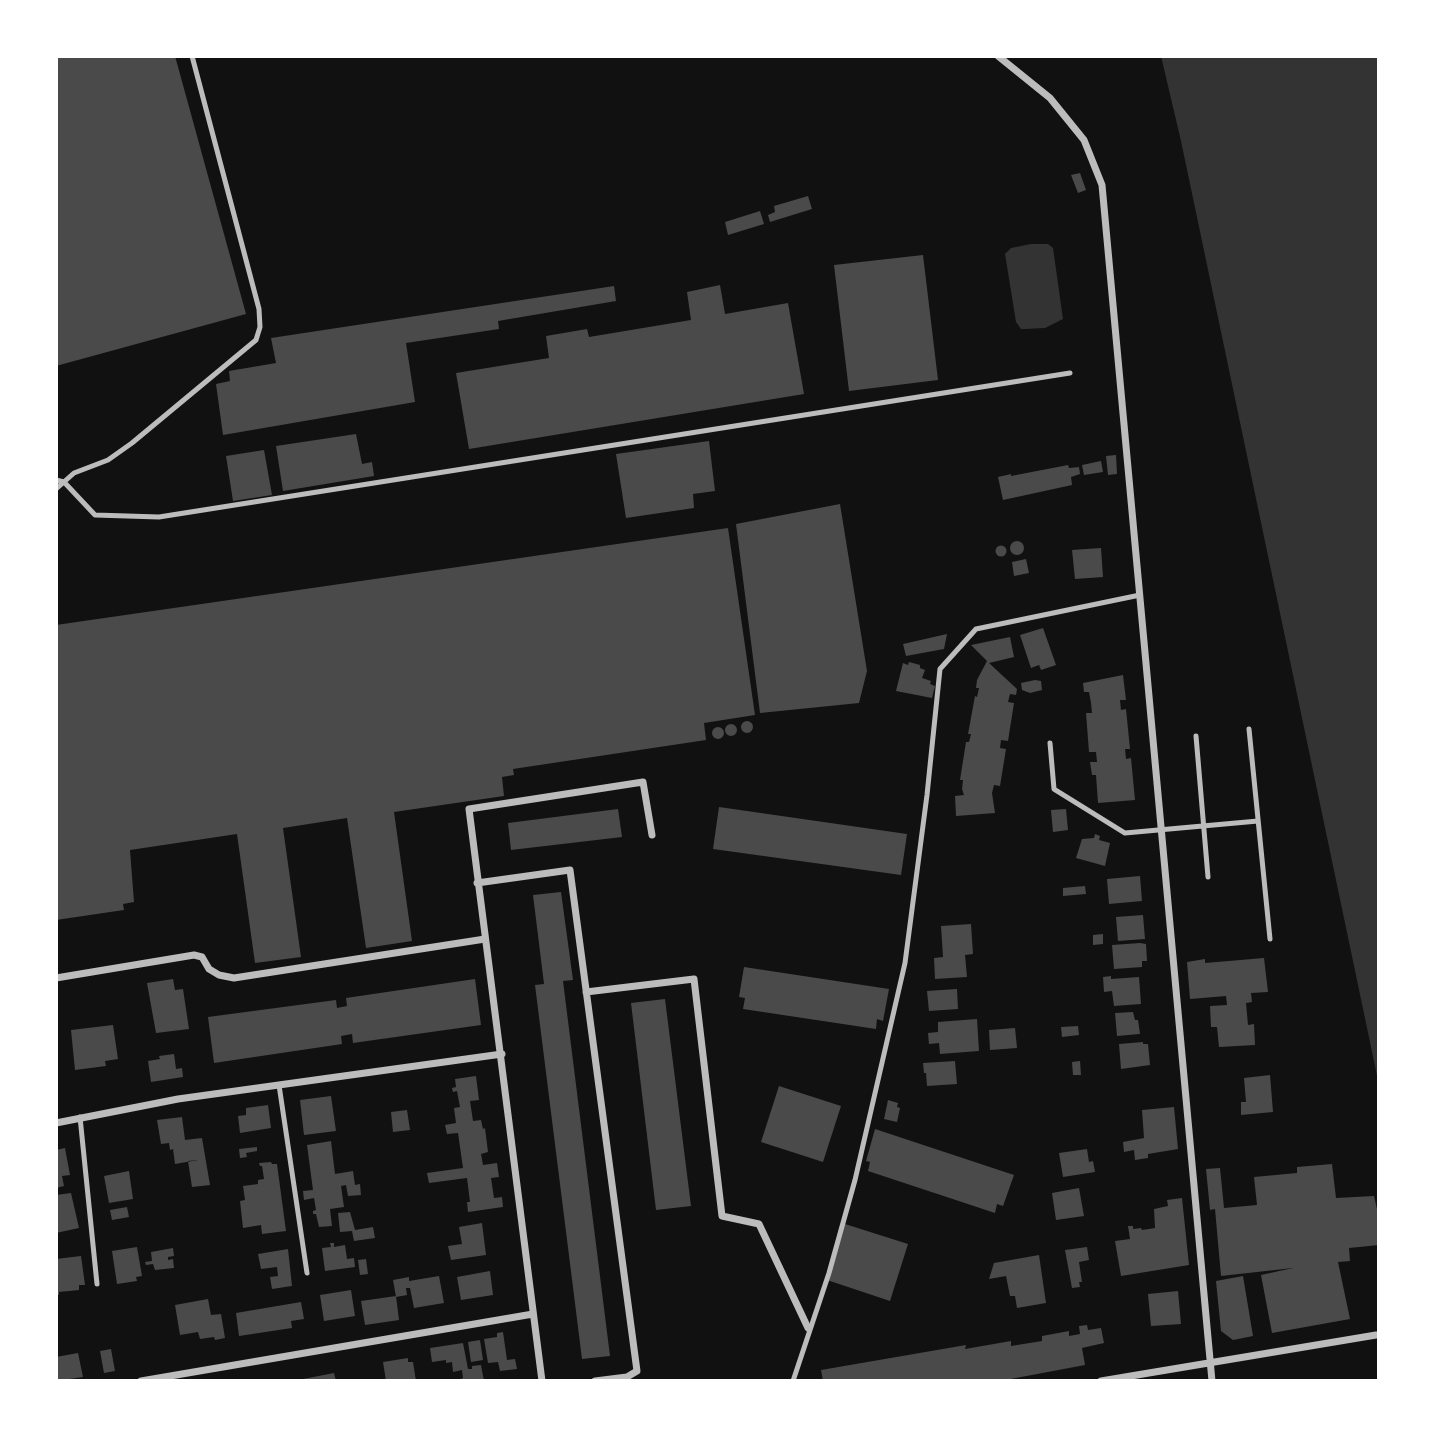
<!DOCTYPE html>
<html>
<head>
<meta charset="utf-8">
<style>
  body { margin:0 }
  #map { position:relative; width:1435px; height:1437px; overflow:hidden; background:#111; font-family:"Exo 2",sans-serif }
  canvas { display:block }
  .frame { position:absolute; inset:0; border:58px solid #fff; pointer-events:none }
</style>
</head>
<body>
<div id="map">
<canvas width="1435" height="1437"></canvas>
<div class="frame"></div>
</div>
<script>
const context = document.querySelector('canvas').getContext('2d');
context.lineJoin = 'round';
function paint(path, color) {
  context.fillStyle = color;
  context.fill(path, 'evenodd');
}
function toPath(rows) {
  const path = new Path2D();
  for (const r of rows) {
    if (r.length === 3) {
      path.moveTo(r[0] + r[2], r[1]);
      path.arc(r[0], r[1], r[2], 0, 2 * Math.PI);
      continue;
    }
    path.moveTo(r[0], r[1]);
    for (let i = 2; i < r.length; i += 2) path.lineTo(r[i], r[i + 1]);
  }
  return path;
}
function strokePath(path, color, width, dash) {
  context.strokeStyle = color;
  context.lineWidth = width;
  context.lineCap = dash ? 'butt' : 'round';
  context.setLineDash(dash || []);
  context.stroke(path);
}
const water = toPath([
  [1161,56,1379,56,1379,1085,1181,141],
  [1031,244,1048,244,1053,248,1063,319,1045,328,1025,329,1021,329,1016,322,1005,254,1011,248]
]);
const building = toPath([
  [56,56,175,56,246,314,56,366],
  [1080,173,1086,190,1078,193,1071,175],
  [808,196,812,209,770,222,768,215,775,212,774,206],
  [760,211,764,224,728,235,725,222],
  [923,255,938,380,849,391,834,265],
  [720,285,725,314,788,303,804,394,469,449,456,373,549,358,546,336,587,329,589,337,691,320,687,292],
  [614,286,616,301,498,321,499,329,406,343,415,402,223,435,216,384,230,381,229,371,276,363,271,338],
  [356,434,362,464,372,462,374,476,283,491,276,446],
  [709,441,715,491,693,494,694,508,626,518,616,454],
  [264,450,272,495,233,501,226,456],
  [1116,455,1117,474,1108,475,1106,456],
  [1101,461,1103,472,1084,475,1082,465],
  [1068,465,1069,468,1079,467,1080,474,1071,477,1072,485,1003,500,998,477,1011,474,1011,476],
  [840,504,867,671,859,703,760,713,736,524],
  [728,528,755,715,704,723,706,740,513,769,514,775,502,777,504,796,394,812,412,941,366,948,347,818,283,828,301,957,255,963,237,834,130,850,134,902,123,904,124,910,56,920,56,625],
  [1017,548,7],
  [1001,551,5.5],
  [1101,548,1103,577,1075,579,1072,550],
  [1026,559,1029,573,1014,576,1012,562],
  [1043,628,1056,665,1041,670,1039,665,1031,668,1020,635],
  [947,634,944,649,906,656,903,644],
  [1010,637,1014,657,989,663,1017,689,1016,695,1010,694,1008,702,1014,703,1008,741,1001,740,1000,748,1006,749,1000,786,994,785,992,793,995,813,956,816,955,796,964,795,962,789,963,780,960,780,966,742,969,742,971,734,968,734,975,696,977,697,979,688,976,688,977,680,987,661,971,645],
  [909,662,920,665,920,668,925,670,922,678,931,681,930,684,935,686,932,698,896,691,903,663,908,665],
  [1123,675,1126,700,1120,700,1121,710,1126,709,1130,749,1125,749,1126,759,1131,758,1135,800,1098,803,1096,775,1092,775,1090,762,1097,762,1096,752,1089,752,1086,713,1092,713,1091,703,1089,692,1084,692,1083,683],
  [1035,680,1041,681,1042,690,1030,693,1022,690,1021,683],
  [747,727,6],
  [731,730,6],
  [718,733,6],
  [719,807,907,834,901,875,713,849],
  [618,809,622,837,511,850,508,823],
  [1066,809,1068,830,1053,832,1051,810],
  [1095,834,1100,836,1099,840,1110,843,1105,866,1076,858,1082,839,1094,838],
  [1140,876,1142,901,1109,904,1107,879],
  [1085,886,1086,894,1063,896,1063,888],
  [561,892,573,980,563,981,610,1356,582,1359,535,985,544,984,533,895],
  [1143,915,1145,939,1118,941,1116,917],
  [971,924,973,954,965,955,967,977,935,979,934,958,943,957,941,926],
  [1103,934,1103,944,1093,945,1093,935],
  [1140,943,1146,944,1147,961,1142,961,1142,967,1114,969,1112,945],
  [1264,958,1268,992,1251,993,1252,1002,1246,1003,1248,1025,1254,1024,1255,1045,1219,1047,1217,1027,1211,1027,1210,1006,1227,1005,1226,996,1190,999,1187,962,1205,959,1205,963],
  [744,967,889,989,883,1021,877,1019,876,1029,743,1009,745,998,739,997],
  [1111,976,1111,979,1139,977,1141,1004,1114,1006,1112,991,1104,992,1103,977],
  [173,979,175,990,183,989,189,1029,156,1033,147,983],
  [475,979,481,1025,353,1043,352,1034,341,1036,342,1044,214,1063,208,1017,336,1000,337,1008,347,1006,346,998],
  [957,989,958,1009,929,1011,927,991],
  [665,999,691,1206,656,1210,631,1003],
  [1133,1012,1135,1020,1138,1020,1140,1034,1117,1036,1115,1013],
  [977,1019,979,1051,940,1054,939,1043,929,1044,928,1033,938,1032,938,1022],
  [113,1025,118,1059,105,1061,106,1066,75,1070,71,1030],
  [1078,1026,1079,1035,1062,1037,1061,1027],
  [1015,1028,1017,1048,990,1050,989,1030],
  [1143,1042,1143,1044,1148,1044,1150,1065,1121,1069,1119,1044],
  [174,1054,176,1069,182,1068,183,1077,151,1082,148,1061,160,1059,159,1056],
  [955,1061,957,1084,927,1086,926,1073,924,1073,923,1063],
  [1080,1061,1081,1075,1073,1075,1072,1062],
  [1270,1075,1273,1112,1241,1115,1241,1102,1246,1102,1244,1078],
  [476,1076,479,1100,470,1101,473,1121,481,1120,483,1129,485,1128,488,1152,481,1154,483,1165,497,1163,499,1177,491,1178,494,1198,502,1197,503,1207,468,1212,467,1202,470,1202,467,1178,429,1183,427,1173,463,1168,458,1133,447,1134,445,1125,456,1123,454,1108,460,1107,457,1091,453,1092,452,1088,456,1087,455,1079],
  [779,1086,841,1106,823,1162,761,1142],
  [331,1096,336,1131,304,1135,300,1100],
  [888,1100,898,1103,897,1107,900,1108,897,1122,884,1119],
  [268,1105,271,1128,240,1133,238,1116,246,1115,246,1108],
  [1174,1107,1178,1149,1148,1154,1148,1158,1135,1160,1134,1150,1124,1152,1123,1142,1144,1138,1142,1110],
  [407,1110,410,1130,393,1132,391,1112],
  [182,1117,185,1140,202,1138,210,1185,192,1187,188,1161,198,1160,175,1164,173,1149,170,1150,169,1143,161,1144,157,1120],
  [875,1129,1014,1175,1003,1206,997,1204,995,1213,868,1171,870,1162,866,1161],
  [331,1141,335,1174,353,1171,355,1185,360,1184,361,1195,348,1196,346,1185,341,1186,344,1207,330,1209,332,1226,319,1227,316,1214,313,1214,313,1211,316,1210,314,1198,304,1200,303,1191,313,1190,307,1145],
  [257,1147,257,1151,246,1153,247,1157,240,1158,239,1149],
  [65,1148,70,1175,62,1176,64,1186,56,1188,56,1150],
  [1087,1149,1089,1162,1093,1161,1095,1172,1063,1177,1059,1153],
  [271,1162,272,1164,277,1164,286,1231,262,1234,261,1225,243,1228,240,1201,245,1200,243,1186,258,1184,258,1180,264,1179,262,1166,260,1166,259,1163],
  [1332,1164,1336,1198,1374,1196,1379,1218,1379,1245,1349,1248,1350,1261,1338,1262,1350,1319,1272,1333,1261,1275,1293,1268,1221,1276,1215,1209,1210,1210,1206,1169,1220,1168,1224,1208,1257,1205,1254,1177,1297,1173,1297,1167],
  [129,1171,133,1199,109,1203,104,1176],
  [1079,1188,1084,1216,1056,1220,1052,1193],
  [71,1193,79,1228,56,1233,56,1195],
  [1182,1198,1189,1265,1121,1276,1115,1241,1130,1239,1128,1226,1133,1226,1133,1229,1141,1228,1142,1230,1155,1228,1154,1209,1168,1206,1167,1200],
  [127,1207,129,1217,112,1220,110,1210],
  [350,1212,355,1230,373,1227,375,1238,354,1241,352,1231,340,1232,338,1213],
  [482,1223,486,1255,451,1260,448,1246,462,1244,459,1227],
  [845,1224,908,1244,890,1301,827,1280],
  [330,1243,334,1243,334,1247,345,1245,347,1259,354,1258,355,1267,325,1271,322,1248,331,1247],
  [137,1247,142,1276,136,1277,137,1281,117,1284,112,1251],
  [1087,1247,1089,1260,1079,1262,1082,1282,1079,1282,1080,1287,1072,1288,1065,1250],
  [173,1248,174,1256,168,1257,168,1260,173,1259,174,1268,155,1270,153,1264,146,1265,145,1262,152,1261,151,1252],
  [288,1249,292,1286,272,1289,270,1277,278,1276,277,1267,261,1269,258,1254],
  [1039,1255,1046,1303,1017,1308,1015,1296,1010,1296,1006,1276,989,1279,994,1263],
  [81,1256,85,1285,79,1285,79,1290,59,1292,59,1295,56,1295,56,1259],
  [366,1259,368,1274,360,1275,358,1260],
  [490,1271,493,1295,461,1300,457,1277],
  [439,1276,444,1303,414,1308,410,1288,406,1288,407,1295,396,1297,393,1280,409,1277,409,1281],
  [1243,1276,1253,1336,1233,1340,1221,1331,1216,1281],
  [351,1290,355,1316,324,1321,320,1295],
  [1178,1291,1181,1324,1151,1326,1148,1294],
  [396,1296,399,1320,365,1325,361,1301],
  [208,1299,211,1315,221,1314,225,1338,215,1340,214,1337,200,1339,198,1332,180,1335,175,1305],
  [301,1302,304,1319,291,1321,292,1328,239,1336,236,1313],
  [1087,1325,1088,1330,1101,1328,1104,1343,1082,1348,1085,1365,1000,1381,823,1381,821,1370,966,1345,965,1349,1011,1341,1011,1346,1042,1341,1042,1336,1069,1331,1069,1336,1080,1334,1079,1326],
  [503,1332,507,1360,515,1359,517,1369,500,1371,498,1362,488,1363,484,1339,497,1337,497,1333],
  [480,1340,483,1360,471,1362,468,1342],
  [463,1343,468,1369,472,1369,472,1366,481,1365,484,1381,456,1381,463,1378,462,1370,453,1372,452,1362,446,1363,446,1360,432,1362,430,1348],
  [111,1349,115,1371,104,1373,100,1351],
  [78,1353,83,1377,56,1381,56,1357],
  [408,1358,408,1362,413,1362,416,1381,386,1381,383,1362],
  [334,1373,336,1381,298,1381,298,1380]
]);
const service = toPath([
  [56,480,64,482,95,515,159,517,1070,373],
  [56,489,74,473,108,460,132,443,256,340,260,327,259,309,192,56],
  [1249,729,1270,939],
  [1196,736,1208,877],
  [1050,743,1054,789,1125,833,1258,821],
  [279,1085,307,1273],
  [80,1117,97,1284],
  [793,1381,829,1273,855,1180,905,963,927,795,940,669,976,629,1140,595]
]);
const minor = toPath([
  [998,56,1050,98,1084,140,1102,185,1212,1381],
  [477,883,570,870,637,1371,627,1377,595,1381],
  [56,978,194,955,202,957,209,969,219,975,234,978,485,939],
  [586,992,694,979,722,1216,759,1224,808,1328],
  [56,1123,178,1099,502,1054],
  [141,1381,533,1314],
  [542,1381,469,809,643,782,652,835],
  [1101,1381,1376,1335]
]);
paint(water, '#333');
paint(building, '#4a4a4a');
strokePath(service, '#bcbcbc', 5);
strokePath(minor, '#bcbcbc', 7);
</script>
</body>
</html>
